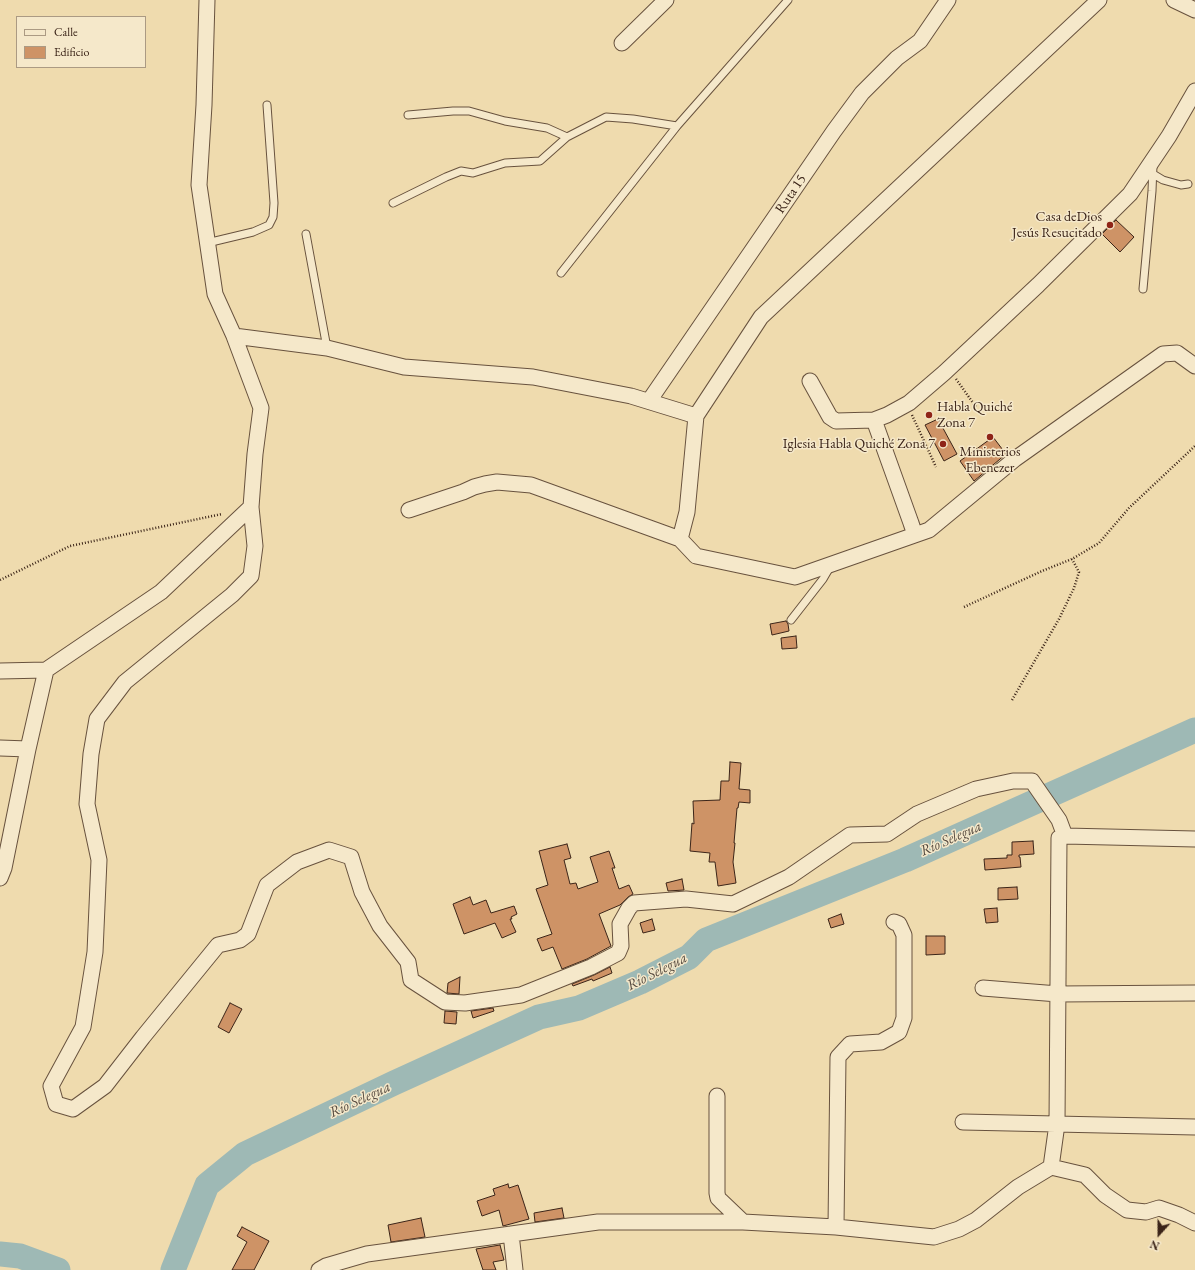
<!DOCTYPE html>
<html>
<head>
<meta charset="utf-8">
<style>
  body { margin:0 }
  #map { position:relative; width:1195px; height:1270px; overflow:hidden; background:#efdbae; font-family:"EB Garamond",serif }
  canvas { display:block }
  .legend { position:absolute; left:16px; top:16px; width:130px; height:52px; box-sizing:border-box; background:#f5e8ca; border:1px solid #ab9a83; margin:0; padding:5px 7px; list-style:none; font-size:12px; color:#3b2418 }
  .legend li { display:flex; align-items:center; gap:8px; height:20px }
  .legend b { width:20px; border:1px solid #ab9a83 }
  .north { position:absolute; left:1139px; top:1214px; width:40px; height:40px; -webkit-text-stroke:3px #f5e8ca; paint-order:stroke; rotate:201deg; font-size:11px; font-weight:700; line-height:16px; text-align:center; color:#3b2418 }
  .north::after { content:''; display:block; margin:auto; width:14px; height:18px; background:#3b2418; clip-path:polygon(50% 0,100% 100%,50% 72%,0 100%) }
</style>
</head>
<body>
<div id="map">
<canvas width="1195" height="1270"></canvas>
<ul class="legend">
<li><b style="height:5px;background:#f5e8ca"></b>Calle</li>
<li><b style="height:11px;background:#ce9366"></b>Edificio</li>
</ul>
<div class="north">N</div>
</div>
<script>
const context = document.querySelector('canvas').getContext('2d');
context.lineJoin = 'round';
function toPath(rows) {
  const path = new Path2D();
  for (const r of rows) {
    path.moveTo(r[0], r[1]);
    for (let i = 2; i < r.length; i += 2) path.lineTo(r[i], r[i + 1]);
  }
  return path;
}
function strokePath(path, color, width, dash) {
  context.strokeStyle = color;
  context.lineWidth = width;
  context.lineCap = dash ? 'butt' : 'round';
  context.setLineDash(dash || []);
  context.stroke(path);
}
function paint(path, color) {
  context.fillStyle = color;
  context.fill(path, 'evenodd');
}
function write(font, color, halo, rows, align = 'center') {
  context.font = font + ' "EB Garamond",serif';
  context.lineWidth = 3;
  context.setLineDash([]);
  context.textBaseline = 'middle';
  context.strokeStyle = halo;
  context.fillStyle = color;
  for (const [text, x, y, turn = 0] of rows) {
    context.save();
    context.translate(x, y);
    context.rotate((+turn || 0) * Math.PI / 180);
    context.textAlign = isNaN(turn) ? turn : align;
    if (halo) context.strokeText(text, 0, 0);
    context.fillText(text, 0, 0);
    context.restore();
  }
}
const river = toPath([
  [0,1254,20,1256,58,1270],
  [173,1270,207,1185,245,1154,394,1083,539,1017,579,1008,640,982,689,957,706,940,905,860,1195,730]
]);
const building = toPath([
  [1116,220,1134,237,1120,252,1102,234,1116,220],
  [938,419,957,454,944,461,925,425,938,419],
  [993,437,1006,454,974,481,960,461,993,437],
  [786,621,788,624,789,631,772,635,770,624,786,621],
  [796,636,797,648,782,649,781,638,796,636],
  [730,762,741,763,739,789,750,790,750,803,739,802,738,808,737,808,734,843,735,843,733,862,736,883,718,886,715,862,709,862,710,853,690,851,692,823,694,824,693,801,720,800,721,781,729,781,730,762],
  [1033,841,1034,854,1019,855,1019,857,1020,857,1021,867,985,870,984,859,1007,858,1007,855,1012,855,1012,842,1033,841],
  [567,844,571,858,564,860,570,884,576,883,578,889,598,882,590,857,609,851,615,868,612,868,619,889,629,885,633,894,628,897,620,905,599,914,611,946,587,959,562,969,553,947,542,951,537,939,552,934,536,889,548,885,539,851,567,844],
  [682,879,684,890,668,891,666,883,682,879],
  [1017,887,1018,899,998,900,998,888,1017,887],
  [470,897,473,905,486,900,491,913,514,906,517,914,511,917,512,919,510,919,516,932,502,938,495,923,464,934,453,904,470,897],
  [997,908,998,922,986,923,984,909,997,908],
  [841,914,844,924,831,928,828,919,841,914],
  [652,919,655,930,643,933,640,923,652,919],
  [926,936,945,936,945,954,926,955,926,936],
  [610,967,612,973,593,981,592,979,573,986,572,984,594,975,610,967],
  [460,977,459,994,447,993,448,983,460,977],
  [230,1003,242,1009,229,1033,218,1027,230,1003],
  [493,1008,494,1011,473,1018,471,1011,493,1008],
  [445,1011,457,1012,456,1024,444,1023,445,1011],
  [508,1184,509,1188,518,1185,529,1219,503,1226,499,1210,482,1216,477,1201,495,1195,493,1189,508,1184],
  [562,1208,564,1218,535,1222,534,1213,562,1208],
  [421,1218,425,1237,391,1242,388,1225,421,1218],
  [242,1227,269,1241,254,1270,232,1270,247,1242,237,1236,242,1227],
  [500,1245,504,1260,493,1262,496,1270,483,1270,476,1249,500,1245]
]);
const path = toPath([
  [956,379,976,407],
  [912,415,936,467],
  [0,580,70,546,222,514],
  [964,607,1042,571,1072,559,1099,543,1129,508,1195,446],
  [1012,700,1059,619,1074,588,1079,572,1072,559]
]);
const service = toPath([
  [408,115,453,111,469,111,505,121,547,128,567,137,606,117,633,119,677,126,788,0],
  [1153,174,1163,180,1181,185,1188,184],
  [393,203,446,177,461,171,473,173,505,163,540,161,567,137],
  [306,234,327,348],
  [207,243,253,232,269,225,273,217,274,203,267,105],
  [561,273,677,126],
  [1143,289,1152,191,1153,165],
  [791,620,823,579,830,567]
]);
const minor = toPath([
  [207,0,204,105,199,185,215,294,234,336,327,348,404,367,533,377,631,396,696,416],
  [1174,0,1195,10],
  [622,43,666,0],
  [234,336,261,408,255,454,251,507,255,546,251,576,232,595,125,682,97,719,91,754,87,804,99,860,95,952,83,1027,51,1086,56,1104,73,1109,105,1086,143,1037,218,945,240,940,248,934,267,885,297,862,329,850,351,857,362,892,380,926,408,962,411,980,445,1002,465,1003,521,995,591,967,618,953,621,946,620,924,629,908,634,903,686,899,733,904,789,877,850,835,887,834,917,814,976,789,1013,781,1032,781,1059,820,1065,836],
  [810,381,830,417,836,421,874,420,887,415,909,403,944,373,1038,285,1130,194,1169,136,1195,91],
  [649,401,834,131,862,93,897,58,920,41,948,0],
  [874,420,911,523,915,535],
  [409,510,463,492,474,487,485,484,497,482,531,485,680,539,696,556,795,577,929,530,1015,459,1163,354,1177,353,1195,366],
  [680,539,687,512,696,416,761,317,1099,0],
  [0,671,46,670,161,592,251,507],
  [0,748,28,749],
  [1195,839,1065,836,1059,838,1057,1124,1051,1167,1085,1175,1105,1195,1127,1210,1146,1212,1159,1208,1179,1215,1195,1223],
  [0,878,4,868,28,749,46,670],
  [983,988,1058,994,1195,993],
  [717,1096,717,1193,718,1198,721,1201,743,1222],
  [963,1122,1195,1127],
  [836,1227,838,1057,850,1044,881,1042,899,1032,904,1018,904,935,899,924,894,922],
  [511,1234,515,1270],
  [319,1270,326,1266,367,1254,598,1222,743,1222,836,1227,934,1237,959,1229,976,1220,1018,1187,1051,1167]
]);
const markers = [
  [1110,225,4,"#8f2418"],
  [929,415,4,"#8f2418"],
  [990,437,4,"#8f2418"],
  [943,444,4,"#8f2418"]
];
const streetNames = [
  ["Ruta 15",791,194,-56]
];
const poiNames = [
  ["Casa deDios",1102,217],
  ["Jesús Resucitado",1102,233],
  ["Habla Quiché",937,407,"left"],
  ["Zona 7",937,423,"left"],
  ["Iglesia Habla Quiché Zona 7",935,444],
  ["Ministerios",990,452,"center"],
  ["Ebenezer",990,468,"center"]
];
const waterNames = [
  ["Río Selegua",951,839,-24],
  ["Río Selegua",657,972,-27],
  ["Río Selegua",360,1100,-25]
];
strokePath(river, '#9eb9b5', 25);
paint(building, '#ce9366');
strokePath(building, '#3b2418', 1);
strokePath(service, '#68523e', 9);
strokePath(minor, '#68523e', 17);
strokePath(path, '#3b2418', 2.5, [1, 2]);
strokePath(service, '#f5e8ca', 7);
strokePath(minor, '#f5e8ca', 15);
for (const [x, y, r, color] of markers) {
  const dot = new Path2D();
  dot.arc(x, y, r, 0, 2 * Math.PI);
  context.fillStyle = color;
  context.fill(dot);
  strokePath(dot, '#f5e8ca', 1.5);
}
write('14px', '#3b2418', '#f5e8ca', streetNames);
write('14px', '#3b2418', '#f5e8ca', poiNames, 'right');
write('italic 15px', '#54493f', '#f5e8ca', waterNames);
</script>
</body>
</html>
